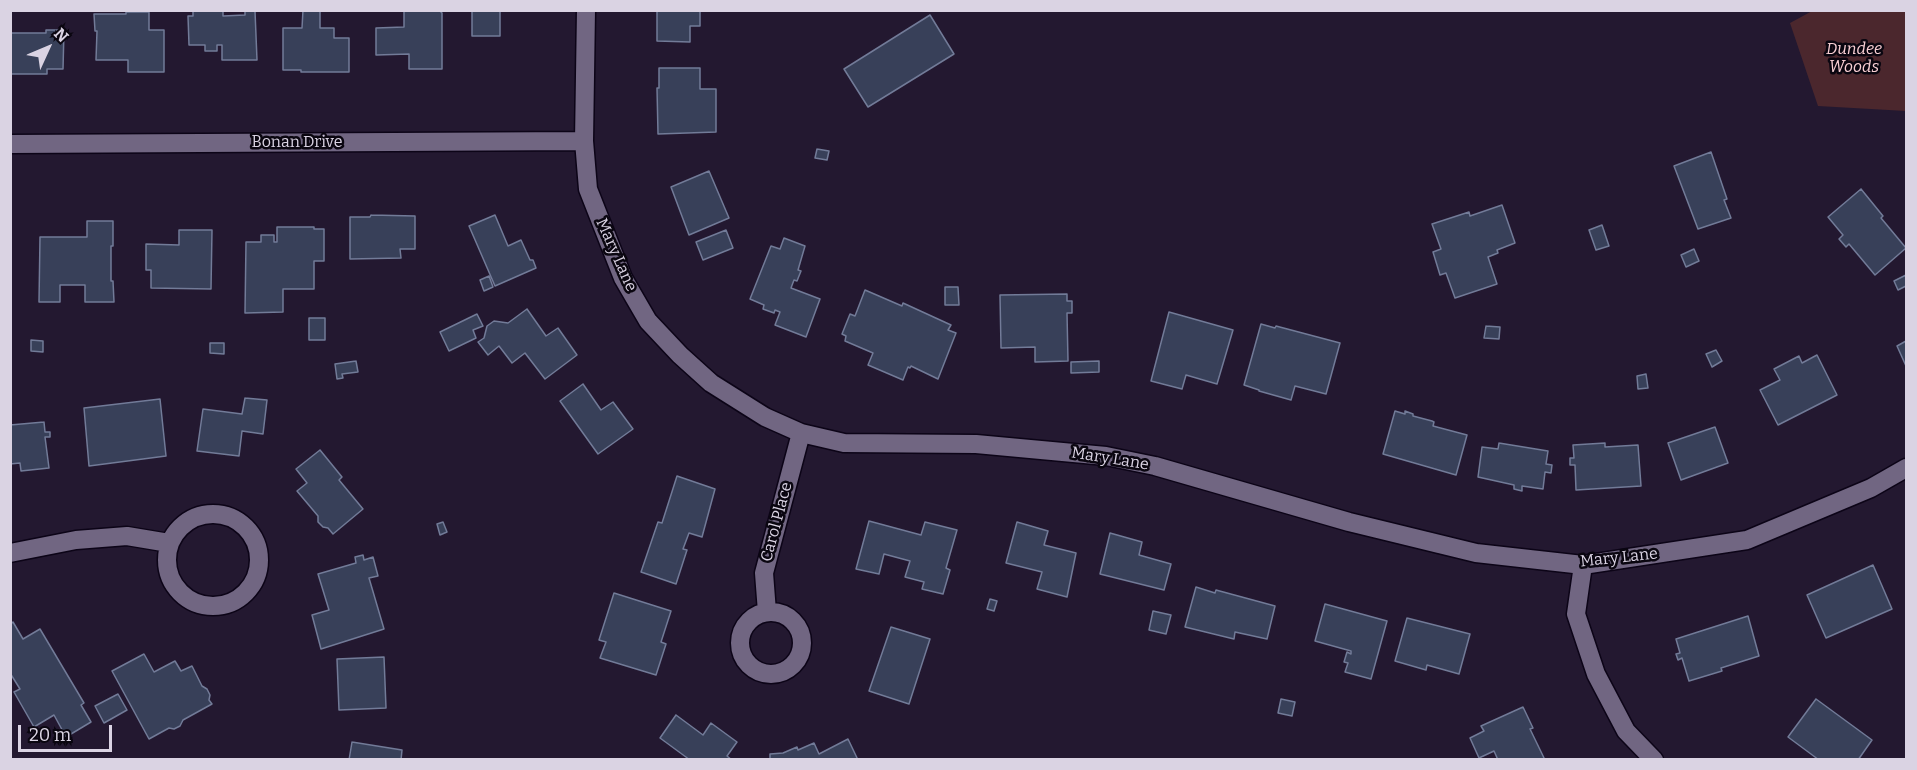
<!DOCTYPE html>
<html>
<head>
<meta charset="utf-8">
<style>
  body { margin:0 }
  #map { position:relative; width:1917px; height:770px; overflow:hidden; background:#231830; font-family:Bitter,serif }
  canvas { display:block }
  .frame { position:absolute; inset:0; border:12px solid #dad3e3; pointer-events:none }
  .north { position:absolute; left:18px; top:18px; width:60px; height:60px; -webkit-text-stroke:4px #0a0610; paint-order:stroke; rotate:46deg; font-size:16px; font-weight:700; line-height:24px; text-align:center; color:#dad3e3 }
  .north::after { content:''; display:block; margin:auto; width:21px; height:27px; background:#dad3e3; clip-path:polygon(50% 0,100% 100%,50% 72%,0 100%) }
  .scale { position:absolute; left:18px; top:725px; width:94px; height:27px; box-sizing:border-box; border:3px solid #dad3e3; border-top:0; padding-left:8px; font-size:18px; line-height:21px; white-space:nowrap; color:#dad3e3; -webkit-text-stroke:4px #0a0610; paint-order:stroke }
</style>
</head>
<body>
<div id="map">
<canvas width="1917" height="770"></canvas>
<div class="frame"></div>
<div class="north">N</div>
<div class="scale">20 m</div>
</div>
<script>
const context = document.querySelector('canvas').getContext('2d');
context.lineJoin = 'round';
function paint(path, color) {
  context.fillStyle = color;
  context.fill(path, 'evenodd');
}
function toPath(rows) {
  const path = new Path2D();
  for (const r of rows) {
    if (r.length === 3) {
      path.moveTo(r[0] + r[2], r[1]);
      path.arc(r[0], r[1], r[2], 0, 2 * Math.PI);
      continue;
    }
    path.moveTo(r[0], r[1]);
    for (let i = 2; i < r.length; i += 2) path.lineTo(r[i], r[i + 1]);
  }
  return path;
}
function strokePath(path, color, width, dash) {
  context.strokeStyle = color;
  context.lineWidth = width;
  context.lineCap = dash ? 'butt' : 'round';
  context.setLineDash(dash || []);
  context.stroke(path);
}
function write(font, color, halo, rows, align = 'center') {
  context.font = font + ' Bitter,serif';
  context.lineWidth = 5;
  context.setLineDash([]);
  context.textBaseline = 'middle';
  context.strokeStyle = halo;
  context.fillStyle = color;
  for (const [text, x, y, turn = 0] of rows) {
    context.save();
    context.translate(x, y);
    context.rotate((+turn || 0) * Math.PI / 180);
    context.textAlign = isNaN(turn) ? turn : align;
    if (halo) context.strokeText(text, 0, 0);
    context.fillText(text, 0, 0);
    context.restore();
  }
}
const green = toPath([
  [1814,10,1906,11,1906,111,1818,106,1790,23]
]);
const building = toPath([
  [193,10,223,10,223,16,245,15,245,11,255,11,257,60,222,60,222,45,217,45,217,51,205,51,205,45,189,45,188,16,193,16,193,10],
  [303,10,320,10,320,28,334,28,334,38,349,38,349,72,301,72,301,70,283,70,283,28,302,28,303,10],
  [404,10,439,10,442,13,442,69,409,69,409,54,376,55,376,28,404,27,404,10],
  [472,10,500,10,500,36,472,36,472,10],
  [657,10,700,10,700,26,690,26,690,42,657,41,657,10],
  [126,12,149,12,149,30,164,30,164,72,128,72,128,60,96,60,97,31,95,31,94,14,126,14,126,12],
  [930,15,954,54,868,107,844,69,930,15],
  [46,30,64,30,63,69,47,69,47,74,10,74,10,33,46,33,46,30],
  [659,68,700,68,700,89,716,89,716,132,658,134,657,88,659,88,659,68],
  [817,149,829,151,827,160,815,158,817,149],
  [1711,152,1727,199,1724,200,1731,218,1698,229,1674,166,1711,152],
  [709,171,729,218,689,235,671,187,709,171],
  [1861,189,1883,216,1881,218,1906,248,1875,275,1849,244,1846,247,1839,239,1843,235,1828,217,1861,189],
  [1502,205,1515,243,1497,250,1498,253,1488,257,1497,284,1455,298,1446,273,1440,275,1433,252,1441,249,1432,224,1469,212,1470,216,1502,205],
  [371,215,415,216,415,249,400,249,401,258,350,259,350,217,370,217,371,215],
  [495,215,508,246,521,240,530,260,533,260,536,268,495,286,469,226,495,215],
  [87,221,113,221,113,246,111,246,111,281,113,281,114,302,85,302,85,285,60,285,60,302,39,302,40,237,87,237,87,221],
  [1602,225,1609,246,1596,250,1589,230,1602,225],
  [277,227,314,227,314,229,324,229,324,261,314,261,314,289,283,289,283,312,245,313,246,242,261,242,261,235,274,235,274,242,277,242,277,227],
  [179,230,212,230,211,289,151,288,151,270,146,270,146,244,179,245,179,230],
  [726,230,733,248,703,260,696,242,726,230],
  [784,238,805,246,798,270,801,271,797,281,794,280,791,288,820,299,806,337,775,325,780,312,775,310,774,313,763,309,764,305,750,299,771,246,780,249,784,238],
  [1694,249,1699,261,1686,267,1681,255,1694,249],
  [1906,275,1906,286,1898,290,1894,281,1906,275],
  [489,276,493,287,484,291,480,280,489,276],
  [945,287,958,287,959,305,945,305,945,287],
  [865,290,902,306,903,303,951,325,948,330,956,333,938,379,911,366,910,368,908,367,903,380,868,365,873,353,845,341,846,336,842,334,850,314,855,316,865,290],
  [1067,294,1067,301,1072,301,1072,313,1067,313,1068,361,1035,362,1035,347,1001,348,1000,295,1067,294],
  [527,309,546,336,558,328,577,355,545,379,525,353,512,363,499,346,488,355,478,342,484,338,487,326,494,321,508,323,527,309],
  [1169,312,1233,330,1217,384,1186,375,1182,389,1151,381,1169,312],
  [477,314,483,326,473,330,476,338,449,351,440,332,477,314],
  [309,318,325,318,325,340,309,340,309,318],
  [1261,324,1275,328,1276,326,1340,343,1326,394,1295,386,1291,400,1259,391,1259,390,1244,385,1261,324],
  [1486,326,1500,327,1499,339,1484,338,1486,326],
  [31,340,43,341,43,352,31,351,31,340],
  [1906,341,1906,366,1897,346,1906,341],
  [210,343,224,343,224,354,210,353,210,343],
  [1716,350,1722,361,1712,367,1706,354,1716,350],
  [1817,355,1837,395,1778,425,1760,390,1780,380,1774,369,1799,356,1802,363,1817,355],
  [356,361,358,372,342,374,343,378,337,379,335,364,356,361],
  [1099,361,1099,372,1071,373,1071,362,1099,361],
  [1646,374,1648,388,1638,389,1637,376,1646,374],
  [583,384,601,410,613,402,633,429,598,454,560,401,583,384],
  [245,398,267,400,263,434,242,431,239,456,197,451,203,409,242,414,245,398],
  [160,399,166,456,89,466,84,408,160,399],
  [1395,411,1405,414,1405,411,1413,414,1413,416,1432,421,1434,422,1433,426,1467,435,1456,475,1383,454,1395,411],
  [44,422,45,432,50,432,50,437,45,437,49,468,21,471,20,463,10,464,10,425,44,422],
  [1715,427,1728,463,1681,480,1668,443,1715,427],
  [1499,443,1548,451,1546,464,1552,465,1551,473,1545,472,1543,489,1522,486,1522,491,1514,489,1514,485,1478,477,1482,447,1498,449,1499,443],
  [1605,443,1605,447,1638,445,1641,486,1576,490,1575,465,1570,465,1570,458,1574,458,1573,445,1605,443],
  [320,450,342,477,339,480,363,509,333,534,328,528,323,527,318,522,318,516,297,491,307,483,296,469,320,450],
  [677,476,715,489,702,537,689,533,683,549,687,550,676,584,641,572,658,522,662,523,677,476],
  [869,521,921,535,925,522,957,530,946,568,950,570,943,594,922,589,924,582,905,577,910,561,884,554,879,574,856,569,869,521],
  [443,522,447,532,440,535,437,524,443,522],
  [1017,522,1048,531,1044,545,1076,553,1067,597,1037,589,1042,572,1006,563,1017,522],
  [1110,533,1142,542,1139,555,1171,564,1164,590,1100,574,1110,533],
  [363,555,364,560,373,557,378,576,369,578,384,629,321,649,312,615,329,610,318,574,356,563,355,557,363,555],
  [1873,565,1892,609,1826,638,1807,595,1873,565],
  [1196,587,1215,593,1216,590,1275,606,1267,639,1235,632,1234,639,1185,627,1196,587],
  [614,593,671,611,661,642,666,644,656,675,600,658,606,642,599,640,614,593],
  [990,599,997,601,994,611,987,609,990,599],
  [1325,604,1387,621,1371,679,1345,672,1348,663,1344,662,1347,652,1351,654,1351,651,1315,641,1325,604],
  [1153,611,1171,615,1166,634,1149,630,1153,611],
  [1748,616,1759,656,1721,668,1722,671,1689,681,1682,658,1678,660,1676,654,1680,653,1676,639,1748,616],
  [1407,618,1470,634,1459,674,1427,665,1426,670,1395,661,1407,618],
  [13,622,23,639,40,629,84,703,81,705,91,722,66,737,54,715,34,727,14,692,20,689,10,673,10,624,13,622],
  [891,627,930,639,909,704,869,691,891,627],
  [144,654,154,672,175,661,181,671,192,666,202,686,207,689,210,695,209,700,212,704,183,720,180,726,174,729,169,728,149,739,112,671,144,654],
  [384,657,386,708,339,710,337,659,384,657],
  [118,694,127,710,104,723,95,706,118,694],
  [1281,699,1295,702,1292,716,1278,713,1281,699],
  [1816,699,1872,740,1858,760,1819,760,1788,737,1816,699],
  [1523,707,1533,728,1530,729,1545,760,1498,760,1494,751,1479,758,1470,738,1484,731,1481,726,1523,707],
  [676,715,703,735,711,723,737,742,727,756,732,760,690,760,660,738,676,715],
  [848,739,858,760,770,760,770,754,783,753,797,747,798,750,814,743,819,754,848,739],
  [352,742,402,750,401,760,349,760,352,742]
]);
const street = toPath([
  [586,10,584,141,588,189,623,278,648,321,680,355,711,383,765,417,801,433,844,443,976,444,1106,456,1155,466,1349,522,1476,553,1583,565,1747,540,1871,488,1906,468],
  [10,144,584,141],
  [213,560,46],
  [10,553,76,540,127,536,169,543],
  [1583,565,1576,614,1596,674,1626,731,1654,760],
  [771,643,31],
  [767,612,764,573,801,433]
]);
const parkNames = [
  ["Dundee",1854,50],
  ["Woods",1854,68]
];
const streetNames = [
  ["Bonan Drive",297,143],
  ["Mary Lane",616,255,66],
  ["Mary Lane",1110,459,9],
  ["Carol Place",777,522,-75],
  ["Mary Lane",1619,558,-6]
];
paint(green, '#4b272d');
paint(building, '#384059');
strokePath(building, '#727b98', 1.5);
strokePath(street, '#0c0417', 21);
strokePath(street, '#716682', 18);
write('italic 16px', '#f9cfd4', '#0a0610', parkNames);
write('16px', '#dad3e3', '#0a0610', streetNames);
</script>
</body>
</html>
